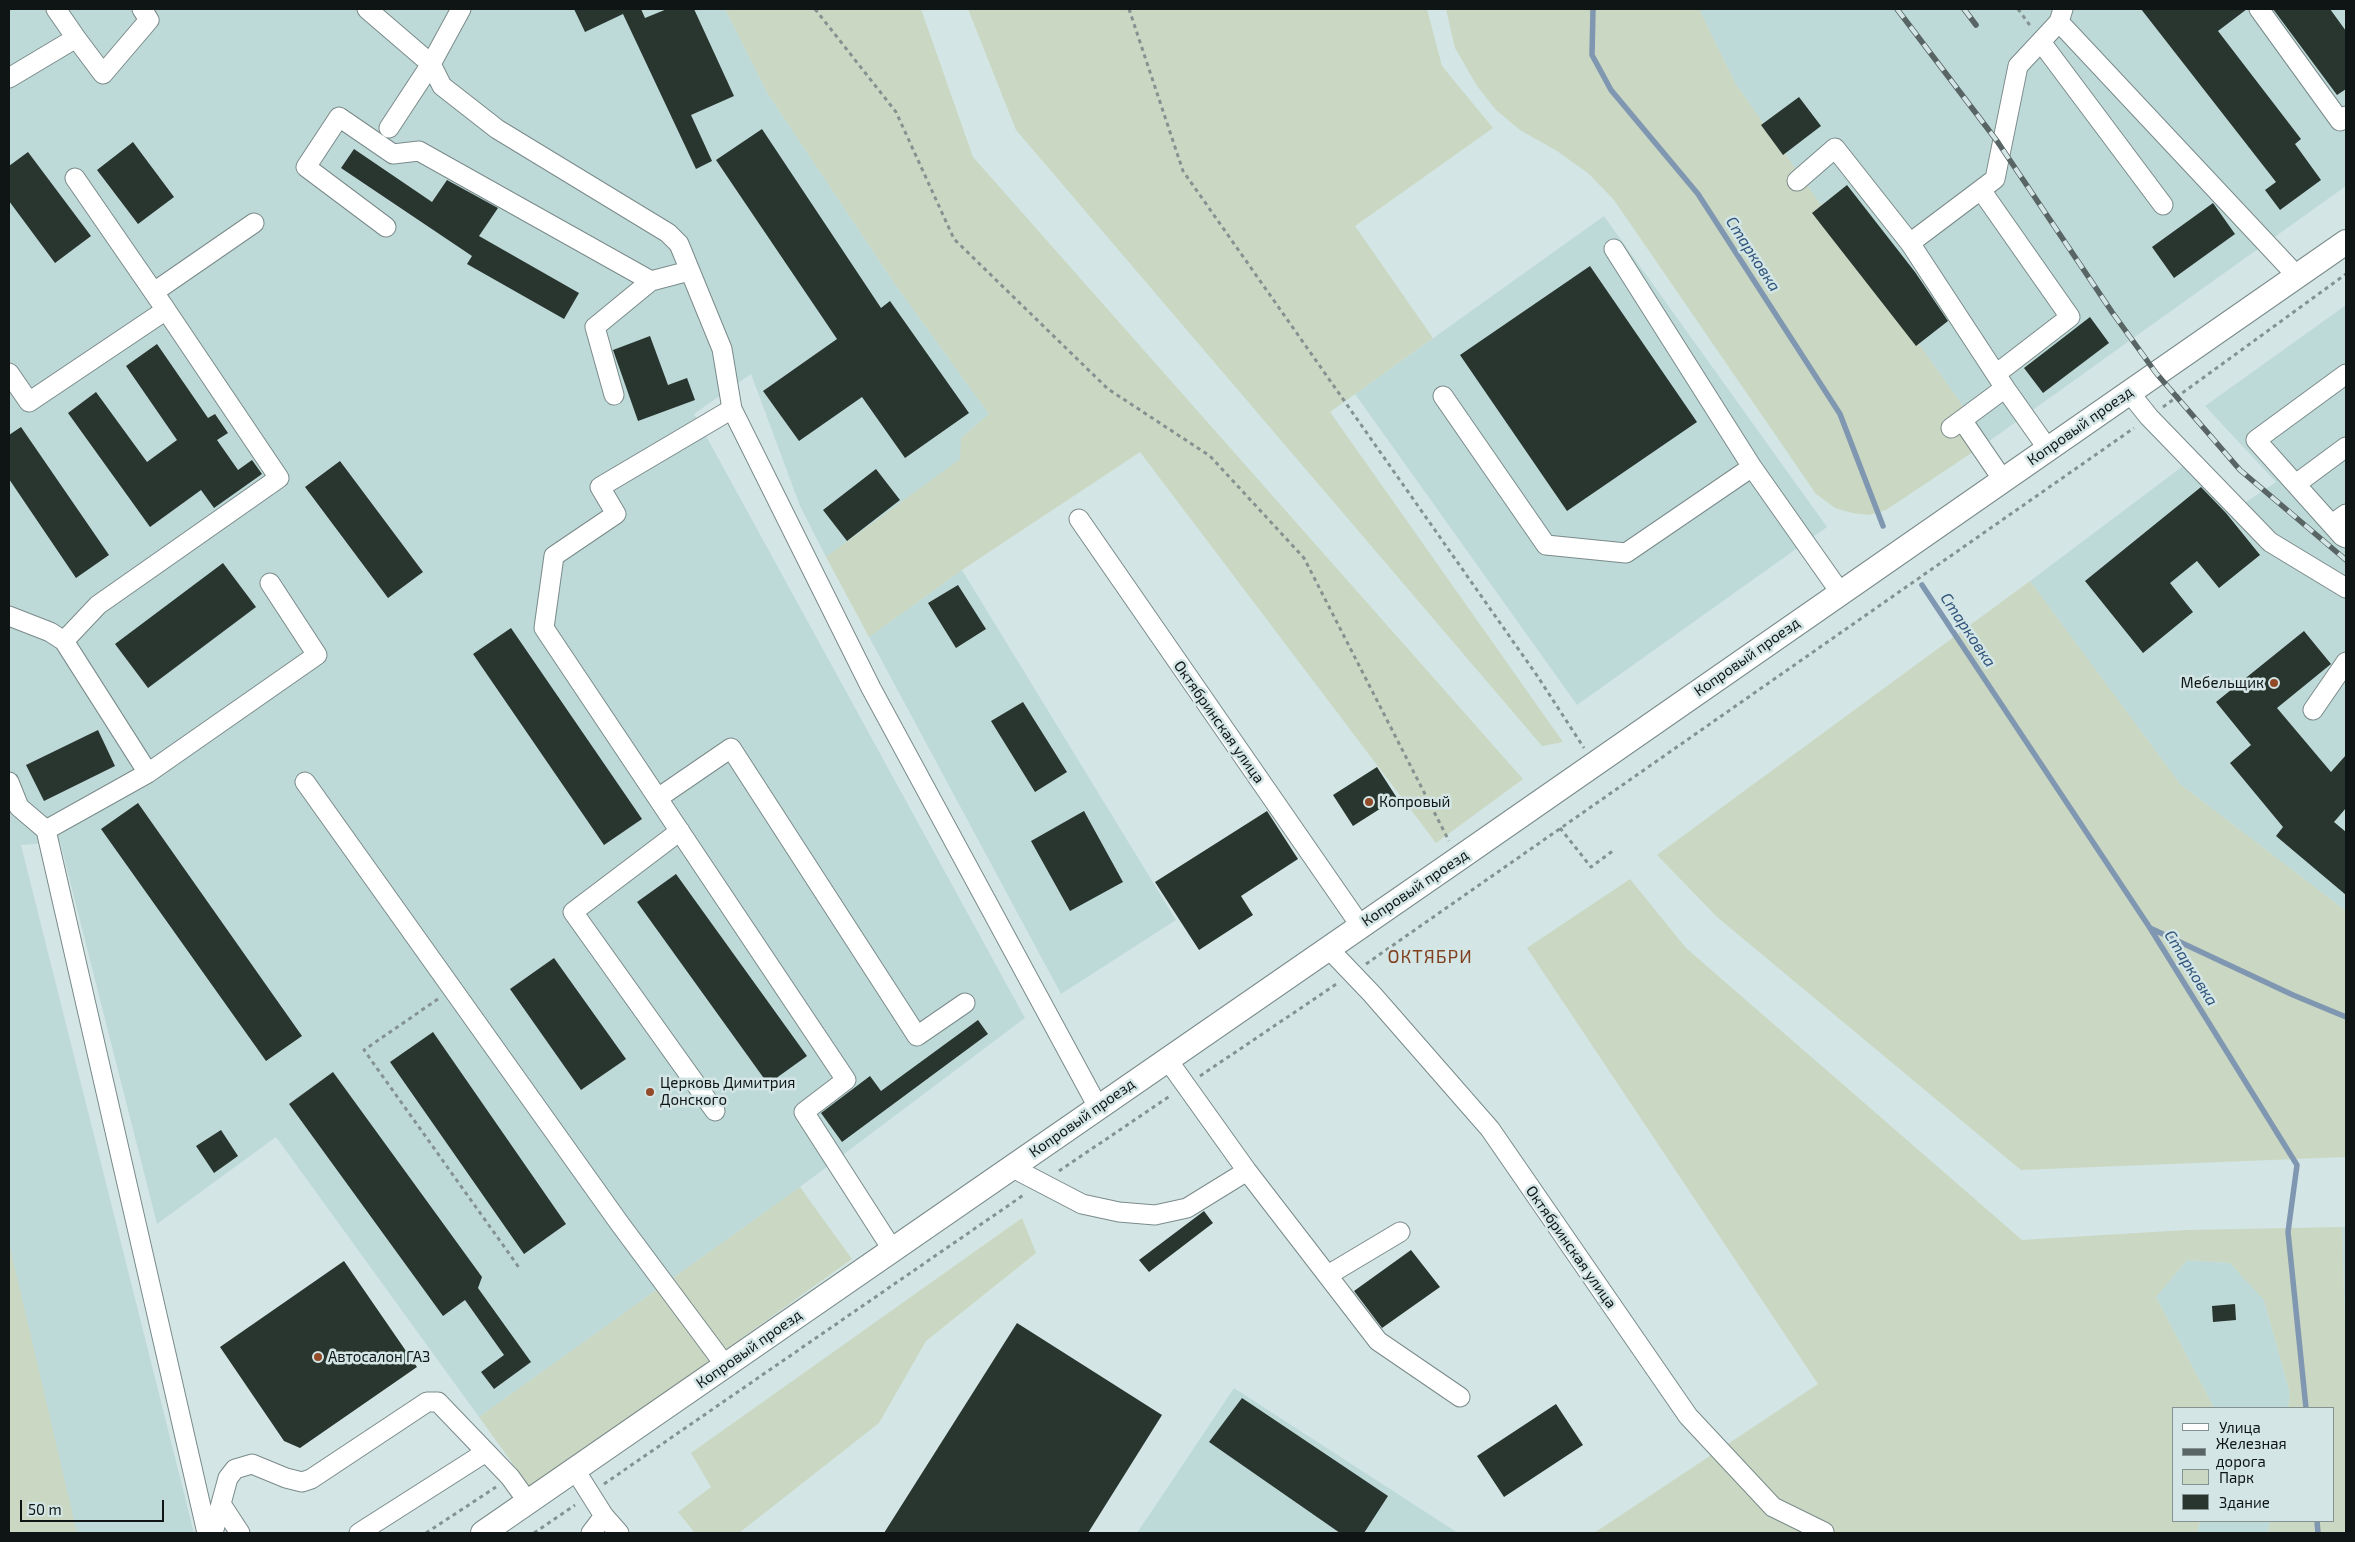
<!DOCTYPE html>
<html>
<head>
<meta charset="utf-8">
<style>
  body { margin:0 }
  #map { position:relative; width:2355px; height:1542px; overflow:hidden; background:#d3e6e5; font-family:"Exo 2",sans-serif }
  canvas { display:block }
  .frame { position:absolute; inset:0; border:10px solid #0f1515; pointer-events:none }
  .legend { position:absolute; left:2172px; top:1407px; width:162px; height:115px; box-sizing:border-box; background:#d3e6e5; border:1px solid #859292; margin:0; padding:6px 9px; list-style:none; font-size:15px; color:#0f1515 }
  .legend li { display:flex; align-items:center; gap:10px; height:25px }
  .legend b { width:25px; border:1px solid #859292 }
  .scale { position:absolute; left:20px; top:1500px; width:144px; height:22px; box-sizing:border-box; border:2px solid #0f1515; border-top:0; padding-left:6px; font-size:15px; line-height:18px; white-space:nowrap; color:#0f1515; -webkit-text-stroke:4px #d3e6e5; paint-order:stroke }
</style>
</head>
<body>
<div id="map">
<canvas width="2355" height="1542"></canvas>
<div class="frame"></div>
<ul class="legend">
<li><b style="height:6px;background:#fff"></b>Улица</li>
<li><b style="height:6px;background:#596464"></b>Железная дорога</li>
<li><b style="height:14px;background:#cad7c2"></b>Парк</li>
<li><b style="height:14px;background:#29352f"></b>Здание</li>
</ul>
<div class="scale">50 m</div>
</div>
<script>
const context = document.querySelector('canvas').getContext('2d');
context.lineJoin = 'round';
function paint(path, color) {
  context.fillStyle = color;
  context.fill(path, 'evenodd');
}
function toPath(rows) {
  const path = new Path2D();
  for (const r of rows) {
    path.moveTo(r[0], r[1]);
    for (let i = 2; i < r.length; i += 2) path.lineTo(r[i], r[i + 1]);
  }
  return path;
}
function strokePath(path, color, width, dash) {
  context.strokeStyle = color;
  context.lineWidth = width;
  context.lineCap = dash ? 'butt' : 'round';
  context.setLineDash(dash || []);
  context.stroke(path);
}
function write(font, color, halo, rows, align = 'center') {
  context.font = font + ' "Exo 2",sans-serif';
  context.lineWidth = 5;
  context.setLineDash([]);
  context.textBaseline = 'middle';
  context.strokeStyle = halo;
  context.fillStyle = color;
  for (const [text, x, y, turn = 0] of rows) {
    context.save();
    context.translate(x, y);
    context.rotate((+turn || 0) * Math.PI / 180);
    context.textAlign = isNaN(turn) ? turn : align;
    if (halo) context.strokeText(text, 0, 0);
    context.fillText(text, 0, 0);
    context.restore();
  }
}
const built = toPath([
  [9,9,725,9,768,94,895,284,989,414,961,438,961,459,826,557,800,506,751,374,694,414,1025,1018,800,1187,479,1417,276,1137,157,1224,60,842,21,845,194,1533,9,1533],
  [1699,9,2346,9,2346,186,1988,442,1735,83],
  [1604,216,1827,527,1577,705,1355,394],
  [2346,305,2346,911,2180,784,2030,581,2187,463,2231,512,2276,482,2205,406],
  [962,570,1176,920,1061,994,869,637],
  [2342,1227,2346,1227,2346,1360],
  [2187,1260,2230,1263,2264,1300,2290,1393,2288,1408,2214,1408,2156,1297],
  [1234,1388,1458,1533,1137,1533],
  [2200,1521,2270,1521,2268,1533,2197,1533]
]);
const green = toPath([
  [725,9,921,9,973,157,1523,779,1436,843,1140,452,962,570,869,637,826,557,960,459,961,438,989,414,895,284,768,94],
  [968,9,1427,9,1442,66,1493,128,1355,226,1433,338,1330,412,1563,742,1542,746,1016,130],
  [1446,9,1699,9,1735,83,1988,442,1886,510,1869,515,1852,513,1835,508,1816,494,1614,200,1589,174,1557,151,1520,130,1496,110,1477,86,1455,48],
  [2030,581,2180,784,2346,911,2346,1157,2021,1170,1717,917,1657,855],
  [1630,879,1686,948,2022,1240,2186,1230,2342,1227,2346,1360,2346,1533,2268,1533,2270,1521,2334,1521,2334,1408,2288,1408,2290,1393,2264,1300,2230,1263,2187,1260,2156,1297,2214,1408,2174,1408,2174,1521,2200,1521,2197,1533,1594,1533,1818,1384,1527,948],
  [800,1187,852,1259,531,1489,479,1417],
  [1022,1218,1036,1253,926,1341,879,1423,739,1533,695,1533,678,1512,711,1487,691,1453],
  [9,1243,77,1533,9,1533]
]);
const stream = toPath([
  [1593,9,1592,55,1611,90,1698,194,1840,414,1883,526],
  [1922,585,2150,928,2297,1165,2288,1232,2306,1408],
  [2150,928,2293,995,2346,1017],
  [2317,1521,2318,1533]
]);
const building = toPath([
  [574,9,641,9,645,18,667,9,694,9,734,96,691,115,712,161,696,169,623,14,585,32],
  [2141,9,2247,9,2218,31,2301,139,2295,144,2321,180,2280,210,2265,190,2276,182],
  [2273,9,2330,9,2346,31,2346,89,2337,95],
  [1799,97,1821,126,1783,155,1761,125],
  [762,129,881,308,890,301,969,413,905,458,862,397,799,441,763,391,837,339,716,160],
  [133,142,174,197,138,224,97,170],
  [354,149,432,202,447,180,498,208,479,236,579,293,564,319,467,264,472,256,341,168],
  [28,152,91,236,55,263,9,201,9,166],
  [1847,185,1915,272,1948,321,1916,346,1812,213],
  [2213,203,2235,234,2174,278,2152,247],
  [1590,266,1697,422,1567,511,1460,355],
  [2090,317,2109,343,2043,393,2024,368],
  [650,336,668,385,687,378,695,400,638,421,613,350],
  [157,344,208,418,215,414,228,433,217,440,238,470,252,460,262,474,214,508,201,490,150,527,68,413,96,392,147,462,177,440,126,366],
  [21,427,109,555,76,578,9,479,9,435],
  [340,461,423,572,388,598,305,487],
  [876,469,900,500,847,541,823,510],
  [2201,487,2226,513,2260,555,2219,588,2197,561,2170,583,2193,612,2143,653,2085,581],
  [223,563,256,607,148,688,115,644],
  [958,585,986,629,956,648,928,603],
  [511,628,642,819,604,845,473,654],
  [2304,631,2331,664,2277,708,2331,772,2346,755,2346,808,2334,822,2346,832,2346,895,2276,836,2283,827,2230,763,2251,745,2216,702],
  [1023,702,1067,772,1035,792,991,721],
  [98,730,115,766,44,801,26,765],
  [1377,767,1397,798,1353,826,1333,795],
  [138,803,302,1036,266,1061,101,829],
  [1084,811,1123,882,1070,911,1031,841],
  [1267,811,1298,859,1241,896,1253,915,1199,950,1155,882],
  [676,874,807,1056,768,1084,637,902],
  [554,958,626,1059,581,1090,510,989],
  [978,1020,988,1034,842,1142,821,1113,870,1076,881,1091],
  [433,1032,566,1224,524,1254,390,1062],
  [333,1072,482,1277,478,1288,531,1362,494,1389,481,1372,504,1355,465,1300,443,1316,289,1104],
  [221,1130,238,1156,214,1173,196,1146],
  [1204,1211,1213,1223,1149,1272,1139,1260],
  [1411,1250,1440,1287,1382,1328,1354,1291],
  [344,1261,417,1367,300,1448,284,1441,220,1347],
  [2235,1304,2236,1320,2213,1322,2212,1306],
  [1017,1323,1162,1415,1088,1533,884,1533],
  [1242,1398,1388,1496,1364,1533,1340,1533,1209,1442],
  [1556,1404,1583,1445,1504,1497,1477,1456]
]);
const path = toPath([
  [815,9,896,112,954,239,1108,389,1210,456,1304,558,1449,841],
  [1129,9,1183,171,1538,677,1584,748],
  [2018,9,2031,27],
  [2163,407,2346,274],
  [1560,828,1591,867,1614,850],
  [1366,964,2134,428],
  [438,999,364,1050,520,1269],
  [1200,1076,1338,983],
  [1059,1171,1170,1096],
  [604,1484,1025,1194],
  [426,1533,496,1487],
  [534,1533,575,1505]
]);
const minor = toPath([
  [367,9,431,64,389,128],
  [461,9,431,64,442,86,497,129,668,233,679,244,722,349,732,409,871,688,1098,1107],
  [2259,9,2340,121,2346,116],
  [2059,22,2297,276],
  [76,38,103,74,149,20,142,9],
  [2041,42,2163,205],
  [9,78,76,38,56,9],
  [75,178,166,310],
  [1797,181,1835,148,1910,243,2005,388,1951,428],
  [1981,190,2070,317,1996,374],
  [386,227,306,167,339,117,393,154,419,151,651,281,689,271],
  [1910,243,1995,179,2018,66,2059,22,2063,9],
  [1614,249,1752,467],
  [154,292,254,223],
  [9,373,29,402,166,310,279,478,98,605,64,641,148,773,46,830,207,1533],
  [2346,374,2256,440,2342,536,2346,538],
  [2005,388,2048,449],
  [2129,392,2149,417,2270,542,2346,588],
  [614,395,595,327,651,281],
  [1443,396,1546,545,1626,553,1752,467,1840,592],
  [732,409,600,487,616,514,554,556,544,628,846,1080,804,1112,892,1249],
  [1962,420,2003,480],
  [2296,484,2346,447],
  [1079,519,1360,925],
  [2332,524,2346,514],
  [9,616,50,632,64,641],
  [2313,710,2346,662],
  [148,773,317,655,270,583],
  [9,782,19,807,46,830],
  [305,782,620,1224,725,1365],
  [658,798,731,748,917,1036,965,1003],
  [680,831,573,912,715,1111],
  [1328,948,1372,994,1490,1129,1688,1416,1773,1507,1824,1532],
  [1167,1059,1247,1171,1378,1341,1460,1397],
  [1011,1167,1082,1204,1119,1212,1155,1215,1187,1208,1247,1171],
  [1328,1275,1400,1232],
  [575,1470,604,1516,619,1533],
  [221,1504,240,1533],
  [213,1533,228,1478,235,1469,252,1464,286,1478,302,1482,311,1479,427,1402,438,1402,510,1477,528,1502],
  [359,1533,486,1452],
  [591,1533,604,1516]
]);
const major = toPath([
  [483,1533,1458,859,2346,242]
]);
const rail = toPath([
  [1897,9,1997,141,2112,312,2156,373,2240,470,2346,560],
  [1964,9,1976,25]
]);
const markers = [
  [2274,683,5,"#924a28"],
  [1369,802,5,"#924a28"],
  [650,1092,5,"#924a28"],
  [318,1357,5,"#924a28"]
];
const streetNames = [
  ["Копровый проезд",2080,426,-35],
  ["Копровый проезд",1747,657,-35],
  ["Октябринская улица",1219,722,55],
  ["Копровый проезд",1415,888,-34],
  ["Копровый проезд",1082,1118,-35],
  ["Октябринская улица",1571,1247,55],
  ["Копровый проезд",749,1349,-35]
];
const poiNames = [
  ["Мебельщик",2264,683,"right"],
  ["Копровый",1379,802],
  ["Церковь Димитрия",660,1083],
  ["Донского",660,1100],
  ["Автосалон ГАЗ",328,1357]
];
const waterNames = [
  ["Старковка",1753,254,57],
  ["Старковка",1968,630,56],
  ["Старковка",2191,968,58]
];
const quarterNames = [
  ["ОКТЯБРИ",1430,957]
];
paint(built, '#bedad8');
paint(green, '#cad7c2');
strokePath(stream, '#8097b2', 5.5);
paint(building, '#29352f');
strokePath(minor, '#7a8a8a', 21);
strokePath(major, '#7a8a8a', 26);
strokePath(path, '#849291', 3, [4, 4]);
strokePath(minor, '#fff', 19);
strokePath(major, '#fff', 24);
strokePath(rail, '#596464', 5.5);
strokePath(rail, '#d3e6e5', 4, [11]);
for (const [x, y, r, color] of markers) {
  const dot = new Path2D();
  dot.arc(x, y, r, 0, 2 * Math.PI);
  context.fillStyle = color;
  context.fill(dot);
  strokePath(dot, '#d3e6e5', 2);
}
write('15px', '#0f1515', '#d3e6e5', streetNames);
write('15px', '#0f1515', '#d3e6e5', poiNames, 'left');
write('italic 16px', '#31547c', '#d3e6e5', waterNames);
context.letterSpacing = '1px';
write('18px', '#803f1f', '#d3e6e5', quarterNames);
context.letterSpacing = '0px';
</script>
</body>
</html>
